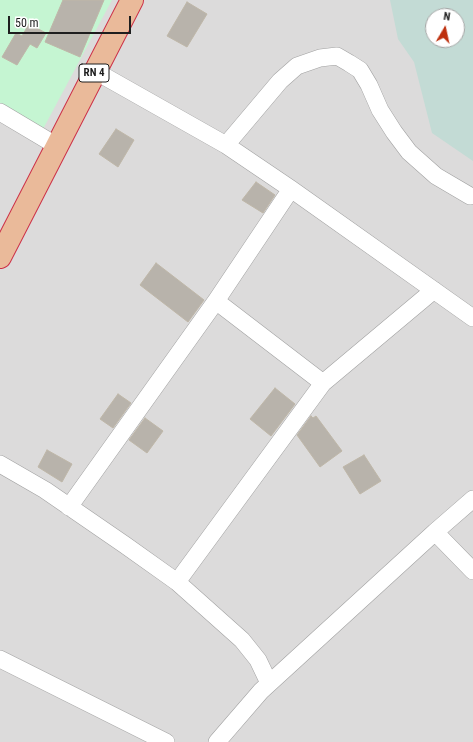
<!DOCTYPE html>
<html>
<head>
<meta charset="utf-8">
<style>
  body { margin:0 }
  #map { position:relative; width:473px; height:742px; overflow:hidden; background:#eeede5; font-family:"Roboto Condensed",sans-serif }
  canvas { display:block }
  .north { position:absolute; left:425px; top:8px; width:40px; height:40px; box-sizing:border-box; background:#fff; border:1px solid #a5a5a5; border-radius:50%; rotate:9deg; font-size:11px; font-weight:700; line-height:16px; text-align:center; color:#1e1e1e }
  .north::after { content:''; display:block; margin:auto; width:14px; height:18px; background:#be300e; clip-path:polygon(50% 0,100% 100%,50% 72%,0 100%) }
  .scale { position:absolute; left:8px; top:16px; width:123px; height:18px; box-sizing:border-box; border:2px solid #1e1e1e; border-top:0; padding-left:5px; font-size:12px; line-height:14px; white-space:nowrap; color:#1e1e1e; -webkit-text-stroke:3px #fff; paint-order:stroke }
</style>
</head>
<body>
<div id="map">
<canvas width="473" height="742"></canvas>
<div class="north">N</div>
<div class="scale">50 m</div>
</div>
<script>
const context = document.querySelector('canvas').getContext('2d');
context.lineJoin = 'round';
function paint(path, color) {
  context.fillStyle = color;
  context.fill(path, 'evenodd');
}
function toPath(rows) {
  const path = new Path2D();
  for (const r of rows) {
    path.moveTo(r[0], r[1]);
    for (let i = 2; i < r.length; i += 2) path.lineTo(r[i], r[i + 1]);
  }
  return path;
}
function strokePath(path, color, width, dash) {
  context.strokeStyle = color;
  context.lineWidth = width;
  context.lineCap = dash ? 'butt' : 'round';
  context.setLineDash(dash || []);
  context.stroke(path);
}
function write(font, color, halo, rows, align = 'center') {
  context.font = font + ' "Roboto Condensed",sans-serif';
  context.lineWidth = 3;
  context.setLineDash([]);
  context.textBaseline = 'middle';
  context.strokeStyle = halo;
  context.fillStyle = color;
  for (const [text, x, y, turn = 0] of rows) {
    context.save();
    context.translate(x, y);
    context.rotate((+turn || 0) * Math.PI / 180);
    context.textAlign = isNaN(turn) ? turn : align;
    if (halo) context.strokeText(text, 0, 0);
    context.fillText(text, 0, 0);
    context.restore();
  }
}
const residential = toPath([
  [0,0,473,0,473,742,0,742],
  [433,16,457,16,457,40,433,40]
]);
const wetland = toPath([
  [390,0,473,0,473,161,432,133,414,62,398,39],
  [433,16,457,16,457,40,433,40]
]);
const park = toPath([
  [0,0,112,0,42,131,0,105]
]);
const building = toPath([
  [63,0,104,0,80,57,45,42,63,0],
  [187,2,207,14,187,47,167,36,187,2],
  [29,24,46,33,37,48,30,44,17,65,2,57,16,33,22,36,29,24],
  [116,129,134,140,118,167,99,154,116,129],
  [256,182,275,195,263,213,242,200,256,182],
  [156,263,204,300,188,322,140,285,156,263],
  [275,388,295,404,271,436,250,419,275,388],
  [118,394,131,403,113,428,100,419,118,394],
  [311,416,313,418,316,416,342,451,320,467,297,435,311,416],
  [145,418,163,431,147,453,129,440,145,418],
  [47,450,72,464,62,482,38,467,47,450],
  [364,455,381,481,360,494,343,467,364,455]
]);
const minor = toPath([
  [95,71,226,145,291,189,473,318],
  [0,112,57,146],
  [226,145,280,81,297,66,320,58,337,56,349,63,360,70,369,85,380,110,394,132,409,152,436,176,470,196],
  [216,301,323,383],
  [0,464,45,490,125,545,177,582,242,640,258,660,269,683],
  [69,507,216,301,291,189],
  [435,532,473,571],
  [177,582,323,383,434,290],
  [0,659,166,742],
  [217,742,261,691,435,532,473,499]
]);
const trunk = toPath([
  [0,257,132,0]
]);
const shields = [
  [94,73,30]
];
const shieldNames = [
  ["RN 4",94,73]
];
paint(residential, '#dcdbdb');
paint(wetland, '#c3dbd5');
paint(park, '#c5f5d2');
paint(building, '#b8b3ab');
strokePath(building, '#bfb7a8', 1);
strokePath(minor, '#a2a2a2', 18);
strokePath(trunk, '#cd3148', 24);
strokePath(minor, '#fff', 17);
strokePath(trunk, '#eaba9a', 22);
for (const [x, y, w] of shields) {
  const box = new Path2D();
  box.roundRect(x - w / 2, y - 9, w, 18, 3);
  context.fillStyle = '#fff';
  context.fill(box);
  strokePath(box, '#1e1e1e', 1);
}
write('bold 11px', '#1e1e1e', null, shieldNames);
</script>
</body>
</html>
